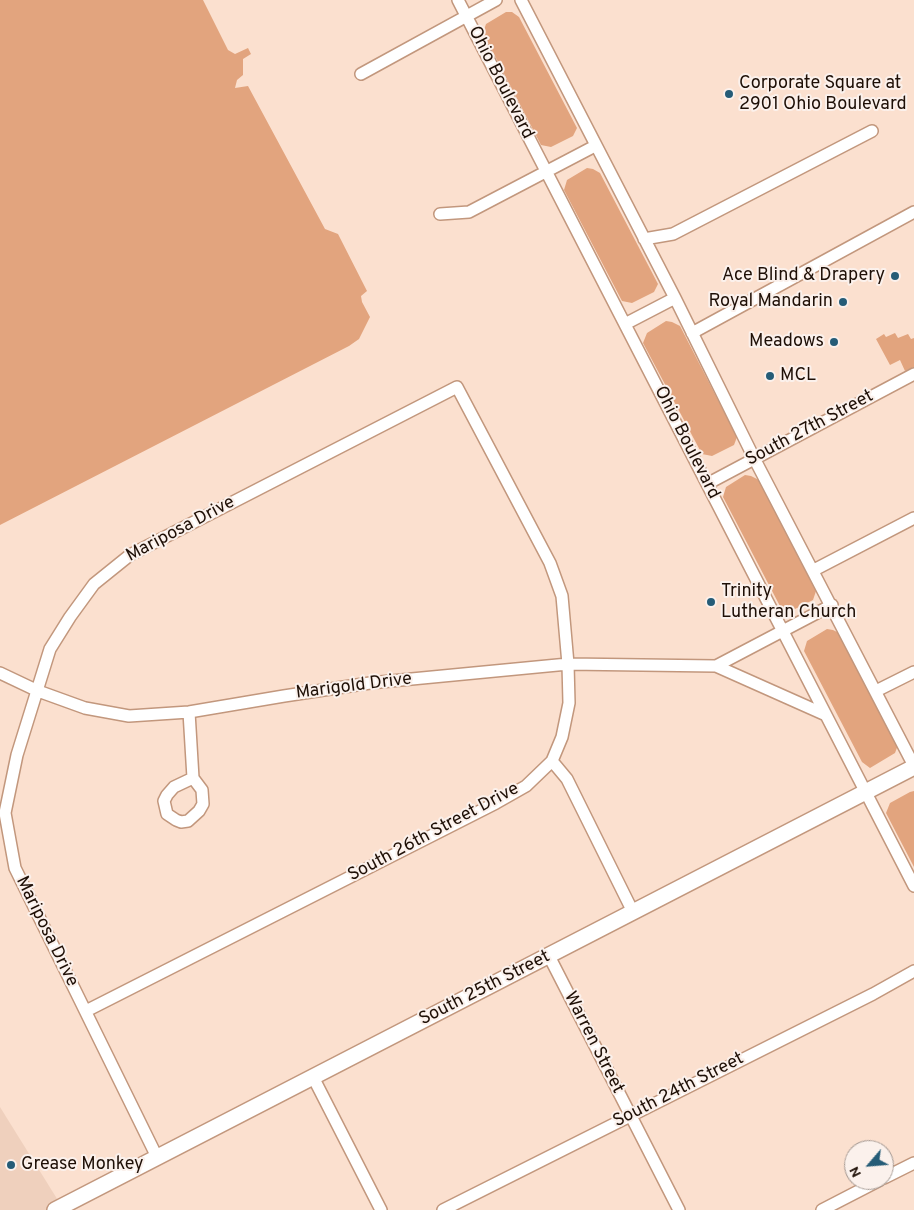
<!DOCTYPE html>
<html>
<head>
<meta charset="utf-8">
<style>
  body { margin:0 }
  #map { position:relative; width:914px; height:1210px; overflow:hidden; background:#fbe0cf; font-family:Overpass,sans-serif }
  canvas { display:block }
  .north { position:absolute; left:844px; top:1140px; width:50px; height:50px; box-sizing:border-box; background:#fbf1ec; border:1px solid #a39790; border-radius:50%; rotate:243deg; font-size:14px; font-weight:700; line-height:20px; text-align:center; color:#1e0f06 }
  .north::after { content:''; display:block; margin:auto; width:18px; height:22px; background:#255c77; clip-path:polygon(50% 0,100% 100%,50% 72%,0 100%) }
</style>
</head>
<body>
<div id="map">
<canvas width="914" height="1210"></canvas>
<div class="north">N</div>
</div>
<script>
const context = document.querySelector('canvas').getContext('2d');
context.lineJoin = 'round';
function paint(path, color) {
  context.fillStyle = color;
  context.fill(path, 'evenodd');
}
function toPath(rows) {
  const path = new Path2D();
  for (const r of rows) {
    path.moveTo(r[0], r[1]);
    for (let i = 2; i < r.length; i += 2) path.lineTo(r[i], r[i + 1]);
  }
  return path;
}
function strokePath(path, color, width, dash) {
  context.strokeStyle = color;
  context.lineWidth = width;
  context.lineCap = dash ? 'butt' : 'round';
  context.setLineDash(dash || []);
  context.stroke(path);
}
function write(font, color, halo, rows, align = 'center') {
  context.font = font + ' Overpass,sans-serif';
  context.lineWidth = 4;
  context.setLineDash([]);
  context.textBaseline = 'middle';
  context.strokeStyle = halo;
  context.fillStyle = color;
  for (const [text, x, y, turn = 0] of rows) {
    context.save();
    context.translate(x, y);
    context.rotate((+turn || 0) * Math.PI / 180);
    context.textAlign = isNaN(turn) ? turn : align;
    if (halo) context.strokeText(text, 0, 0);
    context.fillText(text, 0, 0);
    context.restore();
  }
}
const built = toPath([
  [0,1107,64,1210,0,1210]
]);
const green = toPath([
  [0,0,203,0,228,50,235,54,248,48,251,54,243,59,243,75,237,80,235,88,248,86,325,229,338,234,367,291,361,296,362,302,370,317,359,339,349,346,0,525],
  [506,12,512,12,519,17,577,128,573,136,551,147,541,145,483,33,486,24],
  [587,168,593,169,600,173,658,284,654,292,632,303,622,301,564,190,567,180],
  [666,321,672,322,680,326,737,437,734,445,712,456,702,454,643,343,647,333],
  [895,333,898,338,908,334,911,339,914,338,914,367,905,371,900,360,890,365,876,339,884,334,886,337],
  [745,475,751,476,759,480,816,591,813,600,791,611,781,608,723,497,726,487],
  [827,629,833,630,841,634,898,745,895,753,870,768,862,762,804,651,807,641],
  [914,791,914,867,886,813,890,803,910,792]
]);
const minor = toPath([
  [458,0,914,886],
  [521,0,675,298,754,458,914,766],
  [361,74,496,0],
  [440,214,469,212,595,146],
  [644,239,673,234,872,131],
  [625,324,675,298],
  [692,333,914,212],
  [707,484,914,374],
  [814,570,914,518],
  [716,666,832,605],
  [0,673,38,691,85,708,129,716,189,712,284,696,370,683,568,664,716,666,826,715],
  [876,691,914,672],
  [189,712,193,778,174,787,167,795,164,801,167,814,176,820,181,822,188,821,199,811,203,804,202,790,193,778],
  [552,761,567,779,633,912],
  [549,956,679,1210],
  [86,1011,496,803,526,786,552,761,562,737,569,703,568,664,562,596,550,563,457,387,130,555,94,584,70,617,50,649,17,755,5,813,15,868,157,1157],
  [313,1077,381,1210],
  [884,1178,914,1163],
  [443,1210,873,994,914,971],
  [822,1210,880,1180]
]);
const major = toPath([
  [55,1210,914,767]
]);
const markers = [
  [729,94,5,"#255c77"],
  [895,276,5,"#255c77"],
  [843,302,5,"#255c77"],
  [834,342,5,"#255c77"],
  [770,376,5,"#255c77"],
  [711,602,5,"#255c77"],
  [11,1165,5,"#255c77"]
];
const streetNames = [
  ["Ohio Boulevard",500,83,63],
  ["South 27th Street",810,429,-28],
  ["Ohio Boulevard",686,443,63],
  ["Mariposa Drive",181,530,-28],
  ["Marigold Drive",354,687,-7],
  ["South 26th Street Drive",434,833,-28],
  ["Mariposa Drive",46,932,64],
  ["South 25th Street",485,989,-27],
  ["Warren Street",593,1043,63],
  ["South 24th Street",679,1091,-27]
];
const poiNames = [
  ["Corporate Square at",739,84],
  ["2901 Ohio Boulevard",739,105],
  ["Ace Blind & Drapery",885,276,"right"],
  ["Royal Mandarin",833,302,"right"],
  ["Meadows",824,342,"right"],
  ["MCL",780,376],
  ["Trinity",721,592],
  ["Lutheran Church",721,613],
  ["Grease Monkey",21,1165]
];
paint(built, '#efd0bd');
paint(green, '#e2a47e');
strokePath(minor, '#c2977d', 14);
strokePath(major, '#c2977d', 18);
strokePath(minor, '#fff', 11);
strokePath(major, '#fff', 15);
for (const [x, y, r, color] of markers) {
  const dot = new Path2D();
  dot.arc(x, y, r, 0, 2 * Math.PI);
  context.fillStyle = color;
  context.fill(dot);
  strokePath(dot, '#fbf1ec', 2);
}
write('18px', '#1e0f06', '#fbf1ec', streetNames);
write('18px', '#1e0f06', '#fbf1ec', poiNames, 'left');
</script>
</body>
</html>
